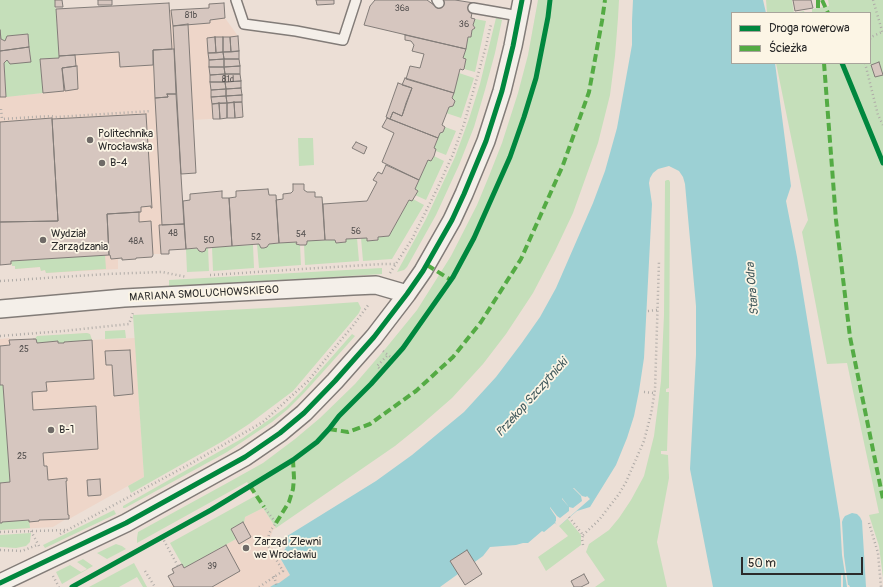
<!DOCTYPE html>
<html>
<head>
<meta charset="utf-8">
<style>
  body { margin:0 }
  #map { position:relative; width:883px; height:587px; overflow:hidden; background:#ecdfd6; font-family:Pangolin,sans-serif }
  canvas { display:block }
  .legend { position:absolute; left:731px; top:12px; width:140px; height:52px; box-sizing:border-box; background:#fcf5e5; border:1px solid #a8a49b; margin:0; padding:5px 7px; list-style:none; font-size:12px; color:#2b2b2b }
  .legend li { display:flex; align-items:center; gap:8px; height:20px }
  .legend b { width:20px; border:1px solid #a8a49b }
  .scale { position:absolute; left:741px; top:557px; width:122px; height:18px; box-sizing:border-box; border:2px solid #2b2b2b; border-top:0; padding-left:5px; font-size:12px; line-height:14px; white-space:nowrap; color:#2b2b2b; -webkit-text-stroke:3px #fcf5e5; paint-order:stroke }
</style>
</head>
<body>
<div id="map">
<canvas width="883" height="587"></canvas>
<ul class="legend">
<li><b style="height:5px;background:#00873e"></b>Droga rowerowa</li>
<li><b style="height:5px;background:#54ab44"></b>Ścieżka</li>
</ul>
<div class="scale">50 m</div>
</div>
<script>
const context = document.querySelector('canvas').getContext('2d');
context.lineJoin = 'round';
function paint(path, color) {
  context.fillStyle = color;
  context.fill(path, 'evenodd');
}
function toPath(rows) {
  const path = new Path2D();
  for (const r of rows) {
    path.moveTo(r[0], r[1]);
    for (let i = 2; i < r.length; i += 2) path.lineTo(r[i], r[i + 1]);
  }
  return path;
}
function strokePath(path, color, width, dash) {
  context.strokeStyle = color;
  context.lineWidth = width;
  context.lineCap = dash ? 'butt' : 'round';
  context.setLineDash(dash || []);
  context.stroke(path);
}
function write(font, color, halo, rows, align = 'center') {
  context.font = font + ' Pangolin,sans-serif';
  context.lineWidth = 3.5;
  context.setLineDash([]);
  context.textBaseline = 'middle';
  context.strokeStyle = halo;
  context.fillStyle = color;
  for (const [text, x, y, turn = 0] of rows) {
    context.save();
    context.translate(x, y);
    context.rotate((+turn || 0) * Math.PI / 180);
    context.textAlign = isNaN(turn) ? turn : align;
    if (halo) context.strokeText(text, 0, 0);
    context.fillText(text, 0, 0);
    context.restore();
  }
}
const built = toPath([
  [224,3,225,18,238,36,243,117,193,120,196,173,181,174,184,224,169,250,169,254,153,254,152,257,136,258,136,259,122,260,122,258,118,259,118,269,46,273,45,270,41,271,40,267,15,269,15,266,12,266,11,264,0,265,0,97,43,93,40,59,59,58,56,9,170,10,208,8,209,4],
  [87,333,90,334,92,340,135,338,144,477,69,519,66,519,53,527,0,530,0,339,9,338,11,340,28,339,35,339,36,337],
  [263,508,276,528,273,530,270,538,272,547,299,587,169,587,173,585,174,573,172,569,182,564,184,568,236,539,231,529,243,522,245,517]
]);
const green = toPath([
  [0,0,55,0,55,7,56,9,59,58,40,59,43,93,6,97,4,63,7,60,31,61,28,34,7,36,5,41,1,39,0,30],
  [538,0,619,0,618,18,615,56,610,95,598,143,573,213,555,251,533,293,506,334,483,364,452,398,421,425,395,446,276,528,263,508,245,517,244,523,243,522,231,529,236,539,184,568,170,543,255,496,257,498,247,482,137,543,137,538,138,532,229,482,263,463,295,439,320,418,355,384,386,348,417,310,451,256,477,205,489,176,502,143,518,93,528,55],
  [766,0,792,0,794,13,804,11,805,13,767,13],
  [828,0,883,0,883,578,879,546,869,515,879,513,847,363,827,364,802,232,808,220,776,63,870,63,870,13,812,13,812,9,829,6],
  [496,18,500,19,502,20,495,53,485,90,474,127,459,165,436,215,407,267,404,270,397,272,426,219,455,157,469,119,480,84],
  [475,19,486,21,475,72,464,69,466,59,463,58,468,37,471,37,472,30,474,29,475,27,473,25],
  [459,73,474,78,461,118,446,113,449,107,453,106,454,101,452,98],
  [445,127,456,131,446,155,436,151,436,149,434,148,440,133,443,132],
  [298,138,313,138,314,165,299,166],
  [434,156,444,161,426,200,415,195,418,191,415,189,428,160,431,161],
  [667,180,669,180,670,182,670,196,669,388,666,389,666,392,669,392,667,451,661,451,661,454,668,455,669,478,657,542,667,587,595,587,605,580,586,552,589,544,609,530,619,518,631,500,644,476,654,436,661,381,664,315,665,183,665,181],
  [413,199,424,205,392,259,363,261,361,238,367,238,368,241,378,240,378,237,389,236,409,200],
  [357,238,359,261,305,265,304,245,307,243,307,241,335,240,336,243,346,242,346,239],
  [297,242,296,244,300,245,301,265,259,268,257,244,259,244,261,248,264,248,267,247,269,244],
  [253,245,254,268,213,271,212,247],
  [208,247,209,271,187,272,186,249,197,248,199,251,202,252,204,251,206,248],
  [105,255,106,269,46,273,45,270,41,271,40,267,15,269,15,266,12,266,11,261],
  [382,268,382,274,169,287,169,280],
  [358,302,361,308,359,313,293,391,249,424,223,441,131,493,128,486,144,477,133,315,285,307],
  [125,330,126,338,105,339,105,331],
  [87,333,90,334,92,340,65,342,64,343,58,343,58,341,37,343,36,339,35,339,37,336],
  [352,334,355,336,331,363,304,393,288,409,272,422,227,452,125,508,123,508,123,506,243,438,270,419,286,407,302,391],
  [0,385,3,385,10,482,0,483],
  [114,510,116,514,45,548,43,545],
  [567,518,581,535,581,545,546,571,538,557,568,536,559,526],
  [29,520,30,528,0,530,0,523,2,523,2,522],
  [31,533,30,542,26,546,16,548,0,547,0,535],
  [116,544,122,546,126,549,107,559,97,553],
  [83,559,93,566,62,584,56,572,70,565,81,572,87,569,77,562],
  [134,563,147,587,143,587,137,577,119,587,89,587]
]);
const water = toPath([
  [633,0,763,0,766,13,732,13,732,63,775,63,791,186,786,201,797,257,840,520,842,555,847,587,843,587,843,575,841,574,841,587,713,587,690,469,696,355,696,306,685,184,683,177,679,171,669,166,658,169,653,173,650,178,649,183,652,204,644,358,639,391,634,416,627,438,616,465,590,507,577,511,559,526,555,523,544,532,542,531,528,543,523,543,516,545,490,547,483,556,440,587,270,587,275,584,279,583,290,575,279,556,286,548,282,542,284,538,376,481,412,455,464,412,496,377,521,344,540,317,556,288,593,203,605,171,617,128,632,45,632,21],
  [852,513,857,514,860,517,862,521,866,587,848,587,850,587,849,585,848,585,844,556,842,522,843,519,845,516]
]);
const pier = toPath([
  [573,488,574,488,582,496,586,497,587,496,590,499,558,527,555,522,556,521,556,517,550,508,550,507,557,516,560,518,569,511,569,507,562,499,562,498,569,507,573,508,582,501,581,496]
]);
const building = toPath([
  [55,0,62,0,63,7,55,7,55,0],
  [98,0,112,0,112,5,98,5,98,0],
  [316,0,334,0,334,4,317,5,316,0],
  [375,0,427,0,438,8,440,0,455,0,474,3,471,18,475,19,473,25,475,28,472,30,471,37,468,37,466,49,364,25,370,6,375,0],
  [793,0,811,0,813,8,795,11,793,0],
  [169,3,172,49,153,50,153,65,120,67,119,52,59,56,56,9,169,3],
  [224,3,225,18,210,20,210,23,173,26,171,10,209,8,209,4,224,3],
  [188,24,196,173,181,174,173,26,188,24],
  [0,30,1,39,5,41,7,36,28,34,29,47,0,51,0,30],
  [405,35,466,49,463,58,466,59,464,69,463,70,460,69,454,93,406,79,410,66,420,68,424,54,412,51,414,45,411,41,405,40,405,35],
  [238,36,239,51,231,52,230,37,238,36],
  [215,37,216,53,208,53,207,38,215,37],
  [215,37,223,37,223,52,216,53,215,37],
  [223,37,230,37,231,52,223,52,223,37],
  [29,47,31,62,10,64,7,60,4,63,6,97,0,97,0,51,29,47],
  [174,49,176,94,167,94,168,97,155,98,153,50,174,49],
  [239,51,239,59,224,59,223,52,239,51],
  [223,52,224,59,209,60,208,53,223,52],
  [75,55,76,66,62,68,64,91,43,93,40,59,59,58,59,56,75,55],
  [224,59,239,59,240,66,224,67,224,59],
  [224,59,224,67,209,67,209,60,224,59],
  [879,62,883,75,875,77,871,65,879,62],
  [77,66,78,89,65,91,62,68,77,66],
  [240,66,240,74,225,74,224,67,240,66],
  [209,67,224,67,225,74,210,75,209,67],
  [225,74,225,82,210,82,210,75,225,74],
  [225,74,240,74,241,81,225,82,225,74],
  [405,78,454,93,452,98,455,101,453,106,449,107,442,125,445,127,443,132,440,133,438,138,390,119,393,112,402,116,406,103,412,88,402,85,405,78],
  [241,81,241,88,226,89,225,82,241,81],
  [210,82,225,82,226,89,211,90,210,82],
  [398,83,412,88,402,116,393,112,390,119,386,117,398,83],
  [241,88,242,95,226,96,226,89,241,88],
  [226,89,226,96,211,97,211,90,226,89],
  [167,94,176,94,184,224,162,225,155,98,168,97,167,94],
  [242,95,242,102,227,103,226,96,242,95],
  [226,96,227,103,212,104,211,97,226,96],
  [234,102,235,118,227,118,227,103,234,102],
  [234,102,242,102,243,117,235,118,234,102],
  [219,103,220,119,213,119,212,104,219,103],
  [219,103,227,103,227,118,220,119,219,103],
  [146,114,152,208,151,208,151,206,141,207,141,212,107,214,109,255,11,261,11,264,0,265,0,222,58,221,52,119,146,114],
  [52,118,58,221,0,222,0,122,52,118],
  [387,118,438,138,434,148,436,149,434,156,431,161,428,160,419,180,382,162,394,133,382,127,387,118],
  [356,142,367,147,364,154,352,148,356,142],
  [386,165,419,180,415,189,418,191,412,201,409,200,389,236,378,237,378,240,367,241,367,238,346,239,346,242,336,243,335,240,325,240,323,204,367,201,377,182,373,180,378,172,382,174,386,165],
  [293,184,304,184,304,190,307,192,315,192,315,197,322,197,325,240,307,241,307,243,306,245,300,245,296,244,297,242,279,243,276,200,283,199,283,194,291,193,293,191,293,184],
  [268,189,269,195,276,195,279,243,269,244,267,247,264,248,261,248,259,244,232,246,229,198,236,197,236,191,268,189],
  [222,191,222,198,229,198,232,246,206,248,205,251,202,252,199,251,197,248,186,249,183,201,190,200,190,194,222,191],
  [139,212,139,222,151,221,153,255,152,257,136,258,136,259,122,260,122,258,111,259,110,255,109,255,107,214,139,212],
  [184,224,186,249,169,250,169,254,161,254,159,225,184,224],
  [34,339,36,339,37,343,58,341,58,343,64,343,64,342,92,340,94,379,46,382,47,391,32,392,33,410,96,406,98,449,43,453,44,466,47,466,48,480,67,478,67,481,66,481,68,515,69,515,69,519,39,520,39,521,29,522,29,520,2,522,2,523,0,523,0,483,10,482,3,385,0,385,0,346,10,345,9,340,34,339],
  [130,350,133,394,114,396,112,365,106,365,105,351,130,350],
  [100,479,101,495,88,496,87,480,100,479],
  [243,522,251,537,239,544,231,529,243,522],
  [226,545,240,571,212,587,174,587,168,576,174,573,172,569,182,564,184,568,226,545],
  [467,550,482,574,465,585,450,561,467,550],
  [584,574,589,583,581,587,574,587,571,581,584,574]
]);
const path = toPath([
  [873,0,883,34],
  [870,39,871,37,882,32],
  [865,63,878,115,883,125],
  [1,109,2,119,51,116,55,117,151,111],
  [390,273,412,239,437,189,453,154,464,124,486,46,491,24],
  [210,275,381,264,396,264],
  [0,281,107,274,162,272,187,277],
  [648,311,657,310],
  [0,336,63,331,129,324,133,313],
  [383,351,393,359],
  [382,371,377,366,388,355],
  [644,392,654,393],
  [569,517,583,535,582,539,583,545],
  [869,523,878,553,881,587],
  [31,531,39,546],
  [0,532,67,530],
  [60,534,190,464,263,422,308,381,341,340,352,327,369,304],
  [583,535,599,520,619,494,626,482,644,441,651,414,655,390,659,261],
  [162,537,178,566],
  [0,550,22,551,37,545],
  [145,571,155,587],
  [53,576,59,587],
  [274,576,277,587],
  [259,587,283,571,268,546,268,540,269,534,271,530,276,523,264,507]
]);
const lane = toPath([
  [236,0,244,24,296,31,343,40,356,0],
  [437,0,439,3],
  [473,8,519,16]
]);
const street = toPath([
  [0,309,124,298,353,286,376,285,407,294],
  [0,583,126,523,245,457,280,433,304,413,335,381,374,337,407,294,423,271,452,220,464,194,486,141,502,91,513,46,522,0]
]);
const quiet = toPath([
  [818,0,818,13],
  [822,0,828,13],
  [824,63,836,220,850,337,883,499],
  [427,265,451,280],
  [329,429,348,432,370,424,416,391,453,357,481,322,521,259,563,165,589,92,602,21,605,0],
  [250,486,264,507],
  [276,523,289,502,293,489,294,478,293,460]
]);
const cycleway = toPath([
  [842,63,883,163],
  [0,583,126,523,245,457,280,433,304,413,335,381,374,337,407,294,423,271,452,220,464,194,486,141,502,91,513,46,522,0],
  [72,587,211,510,293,460,317,442,329,429,339,416,371,384,403,348,453,277,474,238,510,157,524,117,536,78,548,17,550,0]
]);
const markers = [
  [90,140,4,"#6f6a67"],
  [102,163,4,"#6f6a67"],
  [43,240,4,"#6f6a67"],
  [51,430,4,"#6f6a67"],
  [246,548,4,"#6f6a67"]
];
const numberNames = [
  ["36a",402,9],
  ["81b",191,16],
  ["36",464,25],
  ["81d",228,80],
  ["56",356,232],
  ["48",173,234],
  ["54",301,235],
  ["52",256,238],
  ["50",209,241],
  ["48A",136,242],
  ["25",24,350],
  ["25",22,457],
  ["39",212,567]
];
const poiNames = [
  ["Politechnika",98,134],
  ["Wrocławska",98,147],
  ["B-4",110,163],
  ["Wydział",51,234],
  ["Zarządzania",51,247],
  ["B-1",59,430],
  ["Zarząd Zlewni",254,542],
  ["we Wrocławiu",254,555]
];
const streetNames = [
  ["MARIANA SMOLUCHOWSKIEGO",204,294,-3]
];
const waterNames = [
  ["Stara Odra",753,289,-95],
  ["Przekop Szczytnicki",532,398,-48]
];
paint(built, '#eed6c9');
paint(green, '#c5dfba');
paint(water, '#9cd0d4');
paint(pier, '#ecdfd6');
paint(building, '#d6c6bf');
strokePath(building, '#827c78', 1);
strokePath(lane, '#827c78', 12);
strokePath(street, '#827c78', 20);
strokePath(path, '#afaba7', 2.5, [1, 3]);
strokePath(lane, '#f4efe9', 9);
strokePath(street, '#f4efe9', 17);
strokePath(quiet, '#54ab44', 4, [8, 4]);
strokePath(cycleway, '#00873e', 5);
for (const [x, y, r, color] of markers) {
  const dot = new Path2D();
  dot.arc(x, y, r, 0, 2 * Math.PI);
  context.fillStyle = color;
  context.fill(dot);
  strokePath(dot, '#fcf5e5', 1.5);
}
write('9px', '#565251', null, numberNames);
write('11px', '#2b2b2b', '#fcf5e5', poiNames, 'left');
write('11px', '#2b2b2b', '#fcf5e5', streetNames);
write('italic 12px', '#425a5d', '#fcf5e5', waterNames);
</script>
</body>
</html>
